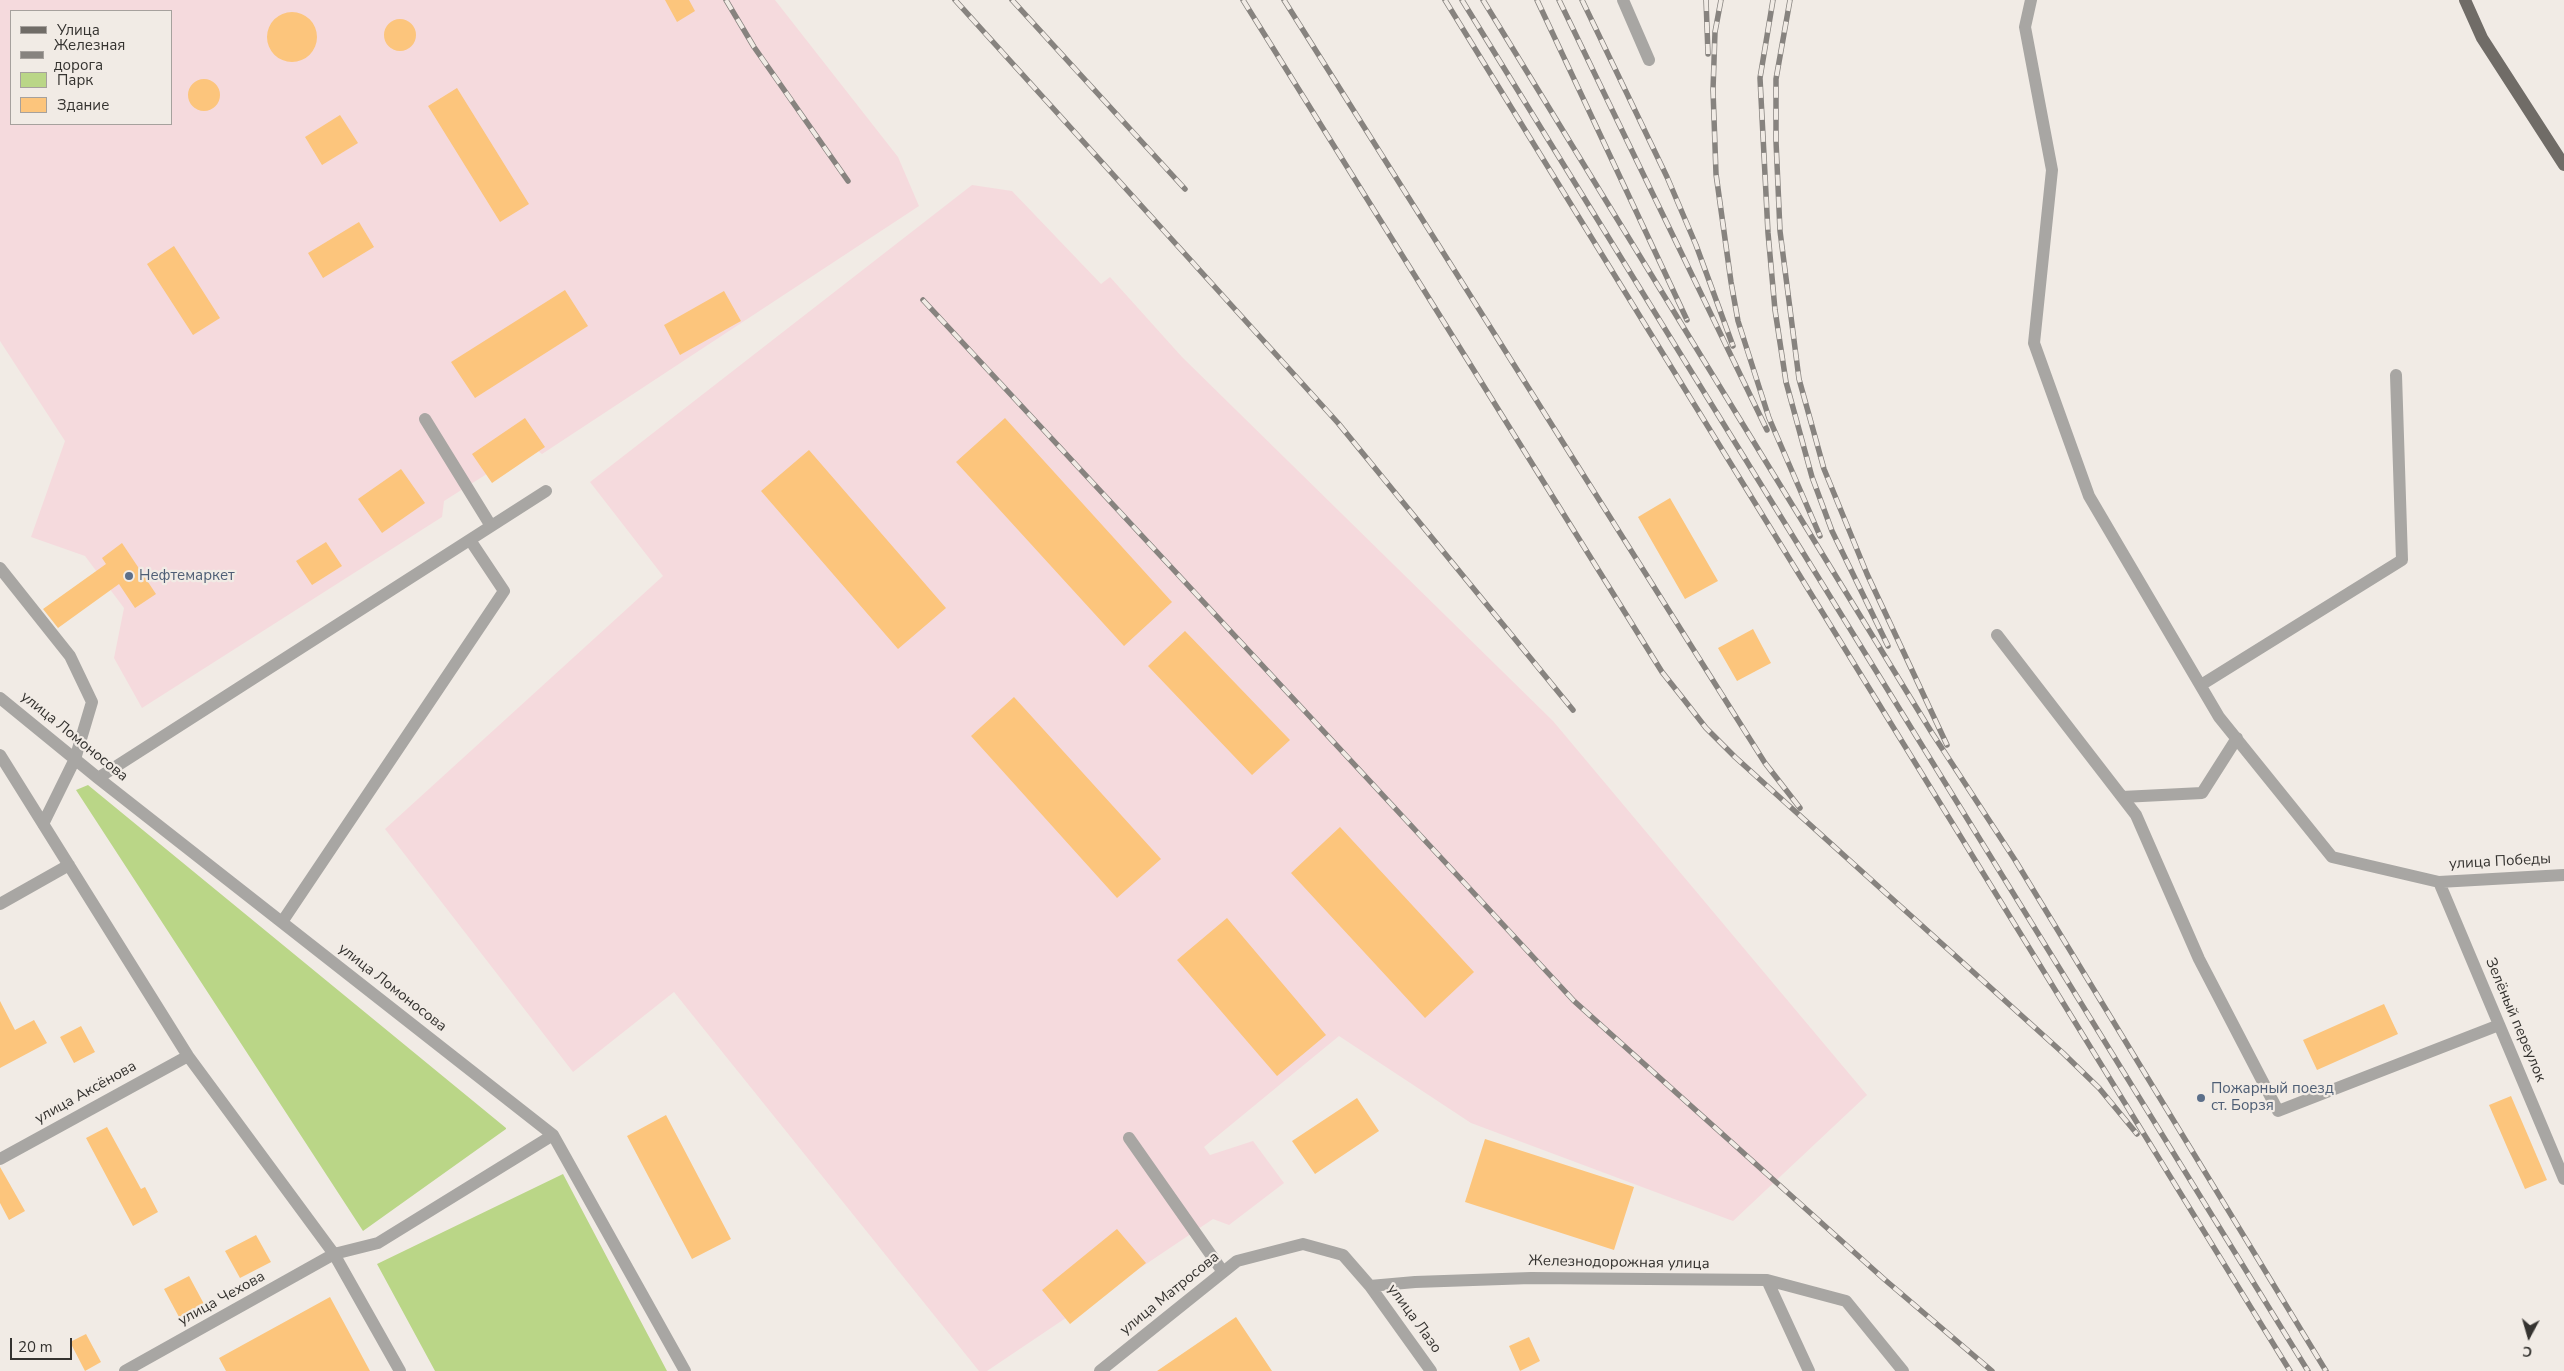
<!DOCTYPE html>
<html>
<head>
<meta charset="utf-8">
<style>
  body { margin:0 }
  #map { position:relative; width:2564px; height:1371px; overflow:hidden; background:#f1ebe5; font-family:"Nunito Sans",sans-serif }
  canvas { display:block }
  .legend { position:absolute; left:10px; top:10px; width:162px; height:115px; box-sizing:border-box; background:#f1ebe5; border:1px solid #a6a19d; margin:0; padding:6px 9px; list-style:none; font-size:15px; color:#353330 }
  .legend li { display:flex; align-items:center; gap:10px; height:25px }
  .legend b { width:25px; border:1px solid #a6a19d }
  .north { position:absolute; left:2504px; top:1311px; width:50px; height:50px; -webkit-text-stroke:4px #f1ebe5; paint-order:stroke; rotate:186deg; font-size:14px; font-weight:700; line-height:20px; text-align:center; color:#353330 }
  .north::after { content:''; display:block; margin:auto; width:18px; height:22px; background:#353330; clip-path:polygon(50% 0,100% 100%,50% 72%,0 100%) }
  .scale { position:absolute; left:10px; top:1338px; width:62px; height:22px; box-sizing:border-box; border:2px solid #353330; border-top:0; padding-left:6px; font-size:15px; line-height:18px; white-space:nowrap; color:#353330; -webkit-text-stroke:4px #f1ebe5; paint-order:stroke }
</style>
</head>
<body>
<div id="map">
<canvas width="2564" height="1371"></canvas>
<ul class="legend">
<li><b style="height:6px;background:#706c67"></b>Улица</li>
<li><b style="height:6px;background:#87837f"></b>Железная дорога</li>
<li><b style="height:14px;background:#bad687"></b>Парк</li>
<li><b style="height:14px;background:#fcc57c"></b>Здание</li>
</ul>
<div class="north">С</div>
<div class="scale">20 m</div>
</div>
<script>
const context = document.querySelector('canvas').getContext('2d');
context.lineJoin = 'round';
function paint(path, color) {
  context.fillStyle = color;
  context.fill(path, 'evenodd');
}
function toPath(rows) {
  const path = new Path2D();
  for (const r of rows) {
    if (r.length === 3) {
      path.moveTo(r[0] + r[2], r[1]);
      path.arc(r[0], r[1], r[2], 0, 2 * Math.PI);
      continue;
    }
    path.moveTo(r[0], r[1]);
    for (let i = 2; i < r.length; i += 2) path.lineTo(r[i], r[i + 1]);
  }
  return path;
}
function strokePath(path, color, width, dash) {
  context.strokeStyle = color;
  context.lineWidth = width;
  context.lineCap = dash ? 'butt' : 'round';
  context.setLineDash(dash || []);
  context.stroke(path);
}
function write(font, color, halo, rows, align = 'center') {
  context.font = font + ' "Nunito Sans",sans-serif';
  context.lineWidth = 4.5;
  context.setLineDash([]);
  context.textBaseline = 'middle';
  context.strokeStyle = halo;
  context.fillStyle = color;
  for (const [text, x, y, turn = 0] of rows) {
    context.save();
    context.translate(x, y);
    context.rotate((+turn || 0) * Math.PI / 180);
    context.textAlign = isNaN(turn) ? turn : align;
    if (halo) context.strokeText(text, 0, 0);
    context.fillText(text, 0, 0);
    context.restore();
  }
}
const industrial = toPath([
  [0,0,775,0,898,157,919,206,542,454,531,446,444,501,442,517,142,708,114,658,124,608,85,556,31,537,65,441,0,341],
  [11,11,171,11,171,124,11,124],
  [972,185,1012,191,1101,284,1110,277,1182,357,1553,721,1867,1095,1733,1221,1471,1123,1339,1036,1204,1147,1210,1155,1253,1141,1284,1183,1229,1225,1213,1219,987,1371,979,1371,674,992,573,1072,385,829,663,576,590,482]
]);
const green = toPath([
  [88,785,506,1128,506,1129,363,1231,76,790],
  [563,1174,667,1371,435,1371,377,1264]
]);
const building = toPath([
  [665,0,689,0,695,11,677,22],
  [292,37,25],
  [400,35,16],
  [204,95,16],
  [457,88,529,204,500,222,428,106],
  [340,115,358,143,322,165,305,137],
  [359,222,374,247,323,278,308,253],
  [174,246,220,318,193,335,147,264],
  [565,290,588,326,475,398,451,362],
  [724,291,741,321,680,355,664,325],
  [525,418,545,447,492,483,472,454],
  [1005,418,1172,602,1124,646,956,462],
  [809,450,946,608,898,649,761,491],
  [401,469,425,503,382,533,358,499],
  [1670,498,1718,581,1685,599,1638,517],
  [326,542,342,566,312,585,296,561],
  [122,543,156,594,135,608,119,584,58,628,43,609,106,564,102,558],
  [1753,629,1771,663,1737,681,1718,648],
  [1185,631,1290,740,1252,775,1148,666],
  [1014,697,1161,859,1117,898,971,736],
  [1340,827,1474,972,1425,1018,1291,873],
  [1227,918,1326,1035,1277,1076,1177,960],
  [0,1001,15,1030,34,1020,47,1043,0,1068],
  [2384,1004,2398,1034,2317,1070,2303,1040],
  [81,1026,95,1052,74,1063,60,1037],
  [2511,1096,2547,1180,2525,1189,2489,1105],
  [1357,1098,1379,1131,1315,1174,1292,1141],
  [666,1115,731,1239,692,1259,627,1136],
  [107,1127,141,1189,145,1187,158,1212,133,1226,86,1138],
  [1485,1139,1634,1187,1614,1250,1465,1202],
  [0,1167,25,1211,9,1220,0,1203],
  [1117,1229,1146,1263,1070,1324,1042,1290],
  [256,1235,271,1262,240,1278,225,1251],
  [189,1276,204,1304,179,1317,164,1289],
  [330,1297,370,1371,226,1371,219,1358],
  [1236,1317,1272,1371,1157,1371],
  [86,1334,101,1362,85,1371,70,1342],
  [1529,1337,1540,1361,1520,1371,1509,1346]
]);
const minor = toPath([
  [1623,0,1649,60],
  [2031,0,2025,27,2052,170,2034,343,2089,496,2219,717,2332,857,2439,882,2564,875],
  [425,419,491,526],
  [0,568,70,656,92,702,75,759,43,824],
  [1997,635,2136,815,2199,959,2278,1111,2499,1025],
  [2201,685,2402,560,2396,375],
  [0,698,98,778,553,1135,685,1371],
  [0,755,188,1056,334,1254,400,1371],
  [98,778,546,491],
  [2122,797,2202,793,2237,738],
  [2439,882,2564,1179],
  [0,904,69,865],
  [282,922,504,591,470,540],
  [1129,1138,1223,1272],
  [0,1159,188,1056],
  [1767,1280,1846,1301,1903,1371],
  [1370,1286,1415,1282,1531,1278,1767,1280,1809,1371],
  [125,1371,334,1254,378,1243,553,1135],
  [1100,1371,1237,1261,1303,1244,1343,1255,1370,1286,1431,1371]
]);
const major = toPath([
  [2465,0,2482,38,2564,165]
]);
const rail = toPath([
  [726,0,754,47,848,181],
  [955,0,1338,423,1573,710],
  [1012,0,1185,189],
  [1243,0,1662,672,1685,701,1706,728,1735,757,2063,1053,2099,1088,2137,1134],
  [1284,0,1765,763,1800,808],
  [1445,0,2290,1371],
  [1462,0,2308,1371],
  [1483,0,1932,733,2015,860,2326,1371],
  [1537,0,1687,320],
  [1559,0,1767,430],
  [1582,0,1667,177,1696,245,1733,346],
  [1706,0,1708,54],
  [1721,0,1715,32,1713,90,1716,174,1731,282,1738,321,1769,418,1820,536],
  [1773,0,1760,78,1768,233,1775,310,1786,382,1812,477,1832,531,1888,646],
  [1790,0,1776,79,1776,141,1780,231,1799,379,1824,469,1867,574,1947,745],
  [923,300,1574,1001,1884,1279,1992,1371]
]);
const markers = [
  [129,576,5,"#5c6f8a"],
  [2201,1098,5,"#5c6f8a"]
];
const serviceNames = [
  ["Нефтемаркет",139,576],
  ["Пожарный поезд",2211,1089],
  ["ст. Борзя",2211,1106]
];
const streetNames = [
  ["улица Ломоносова",74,737,39],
  ["улица Победы",2500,862,-3],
  ["улица Ломоносова",392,988,38],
  ["Зелёный переулок",2515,1020,67],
  ["улица Аксёнова",86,1093,-29],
  ["Железнодорожная улица",1619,1263,1],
  ["улица Матросова",1170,1294,-39],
  ["улица Чехова",222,1299,-29],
  ["улица Лазо",1414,1319,54]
];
paint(industrial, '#f5dadd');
paint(green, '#bad687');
paint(building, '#fcc57c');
strokePath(minor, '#a8a6a3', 12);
strokePath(major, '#706c67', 12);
strokePath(rail, '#87837f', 5.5);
strokePath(rail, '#f1ebe5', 4, [11]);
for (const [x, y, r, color] of markers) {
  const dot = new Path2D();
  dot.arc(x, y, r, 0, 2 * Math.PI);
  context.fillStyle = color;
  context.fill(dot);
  strokePath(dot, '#f1ebe5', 2);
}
write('15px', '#4e5e75', '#f1ebe5', serviceNames, 'left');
write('15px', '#353330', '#f1ebe5', streetNames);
</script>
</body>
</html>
